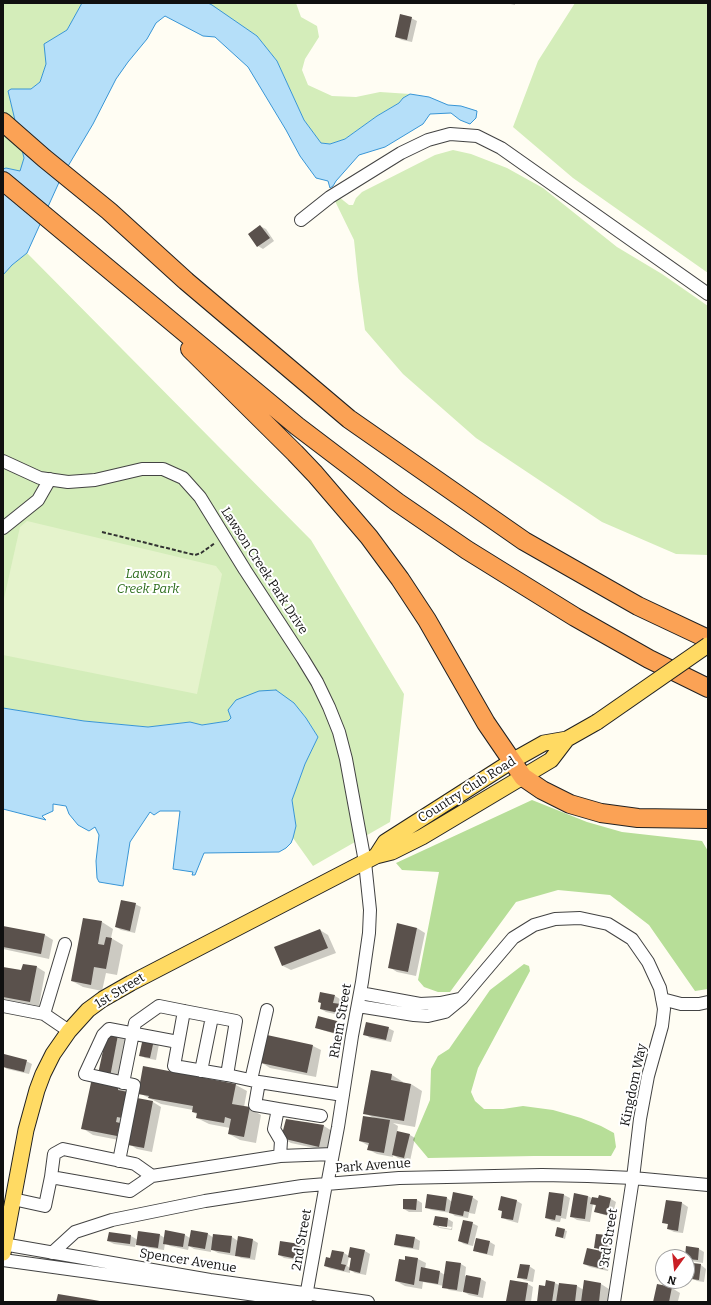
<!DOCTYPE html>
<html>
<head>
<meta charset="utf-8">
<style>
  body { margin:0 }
  #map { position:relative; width:711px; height:1305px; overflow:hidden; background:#fffdf3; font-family:Bitter,serif }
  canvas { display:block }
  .frame { position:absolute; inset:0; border:4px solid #101010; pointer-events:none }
  .north { position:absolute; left:655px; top:1249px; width:40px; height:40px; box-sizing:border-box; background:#fff; border:1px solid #9f9f9f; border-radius:50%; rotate:195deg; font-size:11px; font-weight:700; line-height:16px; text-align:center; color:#101010 }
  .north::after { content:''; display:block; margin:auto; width:14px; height:18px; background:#c91f26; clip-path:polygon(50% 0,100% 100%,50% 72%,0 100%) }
</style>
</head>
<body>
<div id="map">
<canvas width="711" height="1305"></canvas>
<div class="frame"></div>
<div class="north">N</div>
</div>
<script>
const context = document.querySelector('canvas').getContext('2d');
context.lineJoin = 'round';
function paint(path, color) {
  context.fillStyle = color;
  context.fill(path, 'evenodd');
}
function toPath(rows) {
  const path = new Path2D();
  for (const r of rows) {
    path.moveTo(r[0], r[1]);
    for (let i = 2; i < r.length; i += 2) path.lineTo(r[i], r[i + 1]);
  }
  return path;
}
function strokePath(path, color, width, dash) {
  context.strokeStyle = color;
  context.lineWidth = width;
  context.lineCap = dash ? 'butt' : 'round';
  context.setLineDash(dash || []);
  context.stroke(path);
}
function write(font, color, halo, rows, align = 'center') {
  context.font = font + ' Bitter,serif';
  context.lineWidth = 4;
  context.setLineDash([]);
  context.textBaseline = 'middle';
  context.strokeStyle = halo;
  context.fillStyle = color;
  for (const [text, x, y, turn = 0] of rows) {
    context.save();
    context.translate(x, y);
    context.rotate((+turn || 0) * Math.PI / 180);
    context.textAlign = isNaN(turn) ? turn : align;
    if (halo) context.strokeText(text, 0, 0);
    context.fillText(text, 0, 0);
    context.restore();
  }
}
const green = toPath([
  [3,3,82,3,67,30,45,44,46,64,40,82,31,89,11,89,8,91,24,158,20,171,6,168,3,169],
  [208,3,296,3,301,17,317,26,319,37,305,59,302,70,308,85,332,96,356,97,380,92,410,94,403,98,399,103,377,116,345,139,330,144,321,143,304,120,277,61,257,36],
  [575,3,708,3,708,273,573,178,513,127,538,61],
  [453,150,471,154,507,168,543,188,617,247,662,274,708,306,708,555,676,554,602,522,476,438,403,374,365,330,358,279,354,240,335,201,339,197,349,205,353,205,356,198,362,192,435,155],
  [27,253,311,540,404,694,390,822,313,866,293,838,296,826,292,800,305,764,318,737,306,718,294,703,231,718,228,721,202,725,190,722,148,727,84,721,3,708,3,275,12,265]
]);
const forest = toPath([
  [532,800,587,822,622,832,702,841,708,851,708,989,695,991,649,925,610,895,558,890,516,902,450,992,438,992,424,987,418,980,439,872,402,870,396,863],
  [524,964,529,966,530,971,478,1068,471,1092,475,1101,484,1109,503,1109,523,1106,553,1110,581,1118,601,1126,614,1133,616,1147,611,1156,534,1156,428,1158,413,1140,430,1100,431,1069,438,1056,449,1049,490,990]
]);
const pitch = toPath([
  [27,521,216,566,222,574,197,694,3,655,3,603,20,527]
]);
const water = toPath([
  [82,3,208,3,212,5,257,36,277,61,304,120,321,143,330,144,345,139,377,116,399,103,403,98,410,94,429,97,448,105,461,106,477,111,476,118,470,124,460,120,451,113,430,114,423,124,385,147,359,155,336,181,333,186,330,188,328,181,316,178,300,156,286,130,248,67,215,37,203,36,165,16,156,23,147,39,128,62,116,79,93,124,61,178,27,253,12,265,3,275,3,169,6,168,20,171,24,158,8,91,11,89,31,89,40,82,46,64,44,44,67,30,82,3],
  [276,690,294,703,306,718,318,737,305,764,292,800,296,826,293,838,291,843,286,848,279,852,204,853,195,875,192,875,193,872,173,869,180,811,160,811,154,815,150,812,130,842,123,886,99,882,97,878,96,861,99,835,95,827,89,831,78,825,69,814,66,806,53,804,53,811,42,816,46,820,3,809,3,708,84,721,148,727,190,722,202,725,228,721,231,718,228,710,236,700,259,691,276,690]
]);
const shadow = toPath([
  [506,3,515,3,515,5],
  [411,18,417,21,412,42,402,40,396,37],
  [260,226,266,229,274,241,263,249,258,246],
  [135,904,141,907,135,933,121,930,116,927],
  [102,922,113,929,111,938,123,945,117,975,106,973,102,991,83,987,72,981],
  [3,927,45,935,53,940,49,959,3,949],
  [417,928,425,933,416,976,397,972,389,967],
  [320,930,328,935,336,953,291,970,283,966],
  [37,967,45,972,39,1006,3,999,3,968,22,971],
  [335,996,340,999,339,1005,346,1008,344,1016,326,1012,321,1009],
  [337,1021,342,1025,339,1035,322,1030,316,1027],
  [388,1028,394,1031,391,1042,370,1038,364,1034],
  [118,1035,126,1040,118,1081,108,1079],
  [267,1036,313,1046,321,1050,316,1077,270,1068,262,1063],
  [143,1039,159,1044,156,1060,145,1058,140,1055],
  [5,1055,26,1061,32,1064,29,1074,7,1069,3,1066],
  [372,1071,392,1075,403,1082,403,1083,411,1084,422,1091,415,1127,393,1123,398,1126,397,1132,410,1135,415,1138,410,1161,398,1158,393,1155,393,1157,377,1154,369,1150,369,1146,360,1141,374,1118,364,1113],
  [119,1085,130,1091,138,1099,153,1102,161,1107,152,1152,137,1149,129,1144,129,1142,93,1135,82,1128],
  [236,1085,247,1091,244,1107,249,1108,261,1115,256,1143,240,1140,229,1134,230,1128,209,1124,197,1118,198,1115,193,1112,193,1110,161,1104,139,1093],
  [306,1122,324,1126,332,1131,328,1151,291,1143,282,1138],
  [550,1193,564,1195,570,1198,566,1219,561,1218,560,1222,552,1221,546,1218],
  [588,1196,593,1199,611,1199,616,1202,612,1217,601,1214,595,1211,596,1206,593,1204,590,1222,577,1220,572,1217],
  [472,1197,478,1201,475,1214,469,1213,468,1218,455,1216,451,1213,431,1210,426,1207,447,1198,452,1202],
  [502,1197,517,1201,522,1204,518,1223,507,1220,502,1217,503,1212,499,1210],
  [417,1200,422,1203,422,1212,409,1212,404,1209],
  [666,1201,682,1203,688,1207,683,1233,674,1232,668,1229,669,1225,663,1222],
  [448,1219,453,1222,452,1230,440,1228,434,1225],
  [439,1225,452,1227,451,1229,439,1227],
  [472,1223,478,1226,473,1246,464,1244,459,1241],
  [564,1230,567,1231,565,1239,556,1236],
  [139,1232,160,1235,165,1238,185,1235,190,1238,208,1234,214,1238,232,1237,238,1241,253,1240,258,1243,255,1260,241,1258,235,1254,235,1256,218,1253,211,1249,211,1252,194,1249,189,1246,188,1250,170,1246,165,1243,164,1250,143,1247,136,1243,135,1247,114,1244,108,1241,131,1236,138,1240],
  [597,1235,608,1236,613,1239,612,1252,602,1251,611,1256,608,1271,590,1267,584,1264,603,1252,596,1248],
  [415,1238,420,1241,419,1250,401,1247,395,1244],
  [490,1242,495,1245,493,1256,480,1253,474,1250],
  [299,1245,305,1248,302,1261,284,1258,279,1255],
  [699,1249,704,1252,703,1263,691,1261,687,1259,687,1257,686,1257],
  [365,1251,370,1254,366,1275,355,1273,350,1270,350,1273,331,1269,325,1266,331,1259,344,1253,349,1256],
  [349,1257,352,1259,350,1268,347,1266],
  [406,1257,418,1259,426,1263,425,1269,440,1272,445,1275,447,1262,461,1264,466,1267,465,1276,481,1279,486,1282,483,1298,469,1295,463,1291,462,1292,449,1290,444,1286,423,1282,422,1289,405,1286,396,1281],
  [694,1264,701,1265,706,1269,704,1282,697,1281,692,1278],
  [529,1266,535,1270,533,1282,524,1280,519,1277],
  [585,1281,601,1284,609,1289,608,1302,538,1302,546,1287,555,1283,559,1285,577,1286,584,1290],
  [528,1284,533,1287,531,1302,510,1302,507,1301],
  [658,1285,672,1288,680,1293,678,1301,682,1302,654,1302]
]);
const building = toPath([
  [400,14,412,17,407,40,395,37],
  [260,225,270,238,257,247,248,234],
  [121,900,136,903,130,931,115,927],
  [83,918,102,921,98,944,104,945,106,937,112,938,106,969,94,967,91,985,71,981],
  [397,923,417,928,408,972,388,968],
  [3,926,45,934,41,954,3,947],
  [320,929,328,948,282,966,274,947],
  [23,964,37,966,30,1002,3,997,3,967,21,970],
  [320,992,335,995,333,1003,341,1004,339,1013,320,1009,321,1003,318,1002],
  [318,1016,337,1021,334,1033,315,1028],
  [366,1022,389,1027,386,1040,363,1035],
  [107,1032,118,1035,110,1077,98,1074],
  [267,1035,313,1045,307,1073,261,1063],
  [143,1038,154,1040,150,1058,139,1056],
  [4,1054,27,1060,24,1072,3,1067],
  [143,1066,236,1084,232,1104,250,1107,244,1137,228,1134,231,1119,225,1117,224,1123,196,1118,197,1113,192,1112,193,1106,148,1098,149,1096,138,1094],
  [371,1070,392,1074,391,1080,411,1084,404,1121,363,1114],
  [92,1078,119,1084,118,1090,128,1092,122,1118,117,1117,116,1122,120,1123,117,1136,81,1129],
  [137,1098,153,1101,144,1148,128,1145],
  [363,1116,390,1120,384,1153,367,1150,369,1143,359,1141],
  [286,1119,324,1125,319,1147,281,1138],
  [397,1131,410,1134,404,1158,392,1155],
  [453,1192,473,1196,469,1212,464,1211,463,1216,449,1213],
  [549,1192,564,1194,561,1216,556,1215,555,1220,545,1218],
  [574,1193,588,1196,585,1219,570,1217],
  [427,1194,447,1197,445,1211,425,1208],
  [599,1195,611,1198,607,1215,594,1212,596,1205,590,1204,592,1197,598,1198],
  [501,1196,517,1200,513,1220,501,1218,502,1211,498,1210],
  [403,1199,417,1199,416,1210,403,1209],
  [666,1200,682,1202,678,1231,667,1229,668,1224,662,1223],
  [435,1216,448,1218,447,1227,433,1225],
  [463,1220,473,1222,468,1244,458,1241],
  [557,1227,565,1229,563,1238,555,1236],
  [165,1230,185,1234,183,1247,163,1244],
  [191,1230,208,1233,205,1249,188,1246],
  [138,1231,160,1234,158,1248,136,1245],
  [109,1232,131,1235,130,1244,107,1241],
  [213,1234,232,1236,230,1253,211,1250],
  [396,1234,415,1237,413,1248,394,1245],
  [596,1234,608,1235,607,1250,594,1248],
  [238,1236,253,1239,250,1258,235,1256],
  [476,1238,490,1241,487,1254,473,1251],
  [280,1241,300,1244,297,1259,278,1255],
  [686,1246,699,1248,698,1260,687,1259,687,1257,685,1257],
  [350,1247,365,1250,360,1273,349,1270,351,1258,348,1257],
  [587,1248,606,1252,603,1269,583,1264],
  [332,1250,344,1252,341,1264,346,1265,344,1271,324,1266,326,1257,330,1258],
  [405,1256,418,1258,414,1285,395,1281,399,1259,405,1260],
  [446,1261,461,1263,457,1290,442,1288],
  [693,1263,701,1264,699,1280,691,1279],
  [520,1264,530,1265,527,1279,517,1278],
  [421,1267,440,1271,438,1284,419,1281],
  [466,1275,481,1278,478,1295,463,1292],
  [510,1280,528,1283,525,1302,506,1301],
  [546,1280,555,1282,552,1302,537,1302,539,1285,545,1286],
  [584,1280,601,1283,599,1302,581,1302],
  [559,1283,577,1285,575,1302,556,1302],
  [657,1284,672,1287,669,1302,653,1302],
  [58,1294,100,1301,100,1302,56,1302]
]);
const path = toPath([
  [102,532,195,555,201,553,215,543]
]);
const minor = toPath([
  [301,220,330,197,401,153,428,140,450,134,477,136,501,148,708,294],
  [3,461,40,478,68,482,95,480,142,469,163,469,183,478,200,497,245,570,303,659,317,682,329,707,339,732,346,759,365,862,370,910,369,933,362,982,352,1036,338,1127,328,1180,326,1184,305,1302],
  [3,528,38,500,50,479],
  [360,993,420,1004,440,1003,459,999],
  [662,999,681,1004,699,1004,708,1002],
  [3,1006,44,1014,69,1031],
  [358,1006,414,1015,428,1016,445,1012,462,998,513,938,534,925,555,919,580,918,608,924,632,939,648,962,660,988,664,1009,662,1026,648,1076,640,1119,633,1178,614,1302],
  [44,1014,65,944],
  [201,1071,212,1017],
  [227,1075,259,1082,343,1095],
  [251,1080,267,1010],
  [259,1082,255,1105,278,1109],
  [123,1083,135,1023,159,1006,184,1011,236,1021,227,1075,174,1066,184,1011],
  [280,1156,281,1141,274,1129,278,1109,321,1116],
  [119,1161,134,1085,85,1074,103,1035,109,1029,178,1042],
  [51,1177,54,1154,63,1149,135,1164,152,1176],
  [13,1199,45,1206,51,1177,130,1191,152,1176,280,1156,333,1154],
  [3,1244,210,1280,368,1302],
  [52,1253,75,1232,112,1220,205,1201,302,1186,399,1178,542,1175,588,1176,633,1178,708,1185],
  [3,1260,306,1302]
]);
const major = toPath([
  [376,856,385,842,512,761,544,743,567,739,597,722],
  [3,1253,26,1130,37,1090,43,1074,53,1054,69,1031,88,1010,103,999,131,983,376,856,392,852,422,837,551,760,567,739]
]);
const highway = toPath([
  [3,122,44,158,109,211,186,281,349,419,524,541,638,606,708,639],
  [3,181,297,426,397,502,467,550,575,617,649,659,708,688],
  [190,349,295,453,315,474,369,537,400,579,427,620,486,723,499,742,523,777,542,790,570,804,601,813,638,818,708,819]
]);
const majorBridge = toPath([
  [597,722,708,645]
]);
const streetNames = [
  ["Lawson Creek Park Drive",264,571,57],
  ["Country Club Road",467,790,-32],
  ["1st Street",120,991,-31],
  ["Rhem Street",341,1021,-80],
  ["Kingdom Way",634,1085,-78],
  ["Park Avenue",373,1166,-4],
  ["3rd Street",609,1238,-81],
  ["2nd Street",302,1240,-80],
  ["Spencer Avenue",188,1261,9]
];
const parkNames = [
  ["Lawson",148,574],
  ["Creek Park",148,589]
];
paint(green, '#d4edba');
paint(forest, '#b7de98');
paint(pitch, '#e5f3cc');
paint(water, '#b5dff9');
strokePath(water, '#3895d5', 1);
paint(shadow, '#0003');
paint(building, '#5a514c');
strokePath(minor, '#434343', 14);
strokePath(major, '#212121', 17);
strokePath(highway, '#212121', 20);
strokePath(path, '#323232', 2, [4, 2]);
strokePath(minor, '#fff', 12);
strokePath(major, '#ffda63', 15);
strokePath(highway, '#fba255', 18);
strokePath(majorBridge, '#212121', 17, []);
strokePath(majorBridge, '#ffda63', 15);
write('13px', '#101010', '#fff', streetNames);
write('italic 13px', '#2c6d1b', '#fff', parkNames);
</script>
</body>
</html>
